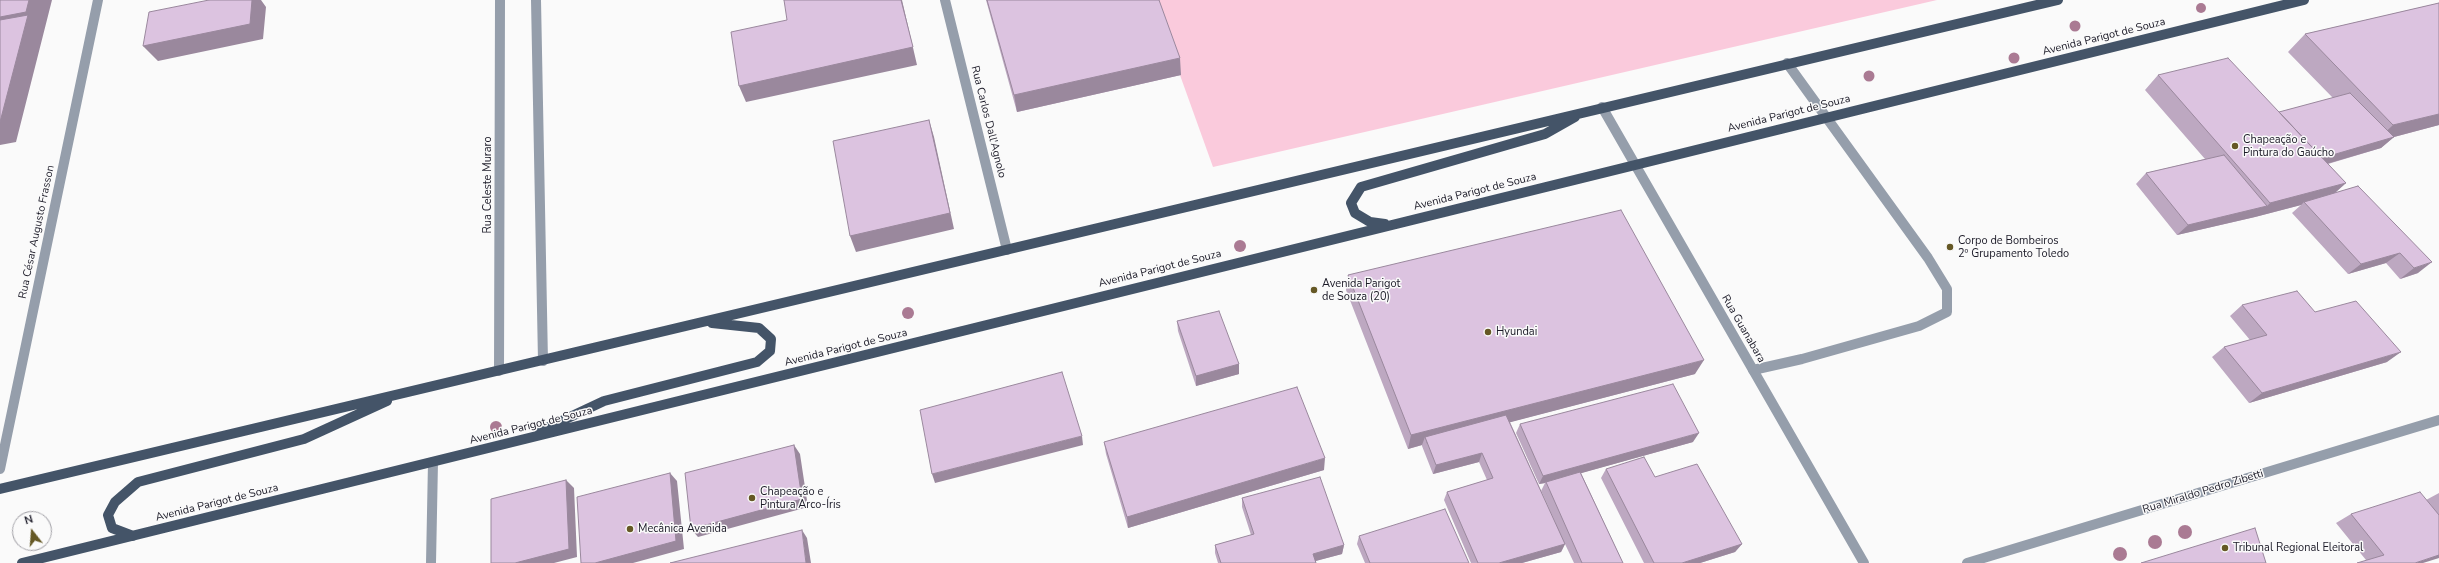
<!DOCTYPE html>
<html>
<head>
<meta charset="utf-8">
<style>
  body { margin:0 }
  #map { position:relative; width:2439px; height:563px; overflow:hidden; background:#fafafa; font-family:"Nunito Sans",sans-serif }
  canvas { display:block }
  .north { position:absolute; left:12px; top:511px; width:40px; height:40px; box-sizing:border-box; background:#fafafa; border:1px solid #a1a0a6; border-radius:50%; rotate:343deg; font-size:11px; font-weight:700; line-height:16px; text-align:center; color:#1b1a27 }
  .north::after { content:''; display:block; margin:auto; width:14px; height:18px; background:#655825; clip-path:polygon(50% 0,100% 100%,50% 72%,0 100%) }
</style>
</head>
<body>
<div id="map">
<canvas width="2439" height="563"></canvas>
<div class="north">N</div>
</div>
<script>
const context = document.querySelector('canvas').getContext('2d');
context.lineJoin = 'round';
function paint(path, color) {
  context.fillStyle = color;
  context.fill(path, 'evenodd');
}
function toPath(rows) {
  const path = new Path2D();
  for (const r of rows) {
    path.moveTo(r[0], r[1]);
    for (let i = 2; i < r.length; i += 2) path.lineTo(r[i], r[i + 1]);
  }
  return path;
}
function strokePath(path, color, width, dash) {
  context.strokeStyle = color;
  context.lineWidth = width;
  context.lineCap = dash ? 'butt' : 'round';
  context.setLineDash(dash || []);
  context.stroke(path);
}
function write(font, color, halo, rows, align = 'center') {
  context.font = font + ' "Nunito Sans",sans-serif';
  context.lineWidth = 3;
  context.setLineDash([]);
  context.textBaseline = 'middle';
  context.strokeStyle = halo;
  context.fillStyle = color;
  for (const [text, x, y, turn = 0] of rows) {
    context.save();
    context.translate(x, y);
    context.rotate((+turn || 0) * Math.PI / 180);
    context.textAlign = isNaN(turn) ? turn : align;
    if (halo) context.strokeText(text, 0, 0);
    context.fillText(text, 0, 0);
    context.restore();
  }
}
const green = toPath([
  [1153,0,1937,0,1213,167]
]);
const lane = toPath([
  [1753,370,1802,359,1919,326,1947,312,1947,289,1928,258,1787,63]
]);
const street = toPath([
  [536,0,543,361],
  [945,0,1007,250],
  [1602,107,1864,563],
  [499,371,500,0],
  [0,469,98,0],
  [431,563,433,462],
  [1967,563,2439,420]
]);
const primary = toPath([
  [1385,224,1370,222,1355,213,1351,203,1361,187,1545,134,1575,117],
  [538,432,604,401,757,362,770,351,771,339,759,328,712,323],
  [0,489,2058,0],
  [133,536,112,528,108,515,115,502,138,482,304,439,387,401],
  [22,563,2304,0]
]);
const trees = [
  [2201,8,5],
  [2075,26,5.5],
  [2014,58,5.5],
  [1869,76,5.5],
  [1240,246,6],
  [908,313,6],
  [496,427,6],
  [2185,532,7],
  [2155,542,7],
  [2120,554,7]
];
const wall = toPath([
  [986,0,1159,0,1181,75,1017,112],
  [2439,3,2439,125,2394,137,2381,148,2328,164,2346,183,2335,193,2358,186,2418,273,2400,279,2386,263,2348,274,2292,213,2301,205,2255,217,2177,235,2136,184,2146,173,2205,159,2145,90,2158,75,2279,112,2333,98,2288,52,2305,34],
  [1348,275,1695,374,1510,422,1558,528,1541,491,1545,483,1539,484,1516,433,1520,424,1693,442,1581,473,1623,563,1574,563,1565,544,1561,552,1522,563,1471,563,1444,500,1447,492,1487,480,1479,462,1433,474,1422,446,1422,445,1408,449,1346,290],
  [2242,305,2315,312,2387,362,2249,403,2212,357,2224,347,2250,340,2230,316],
  [1177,321,1239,364,1239,374,1196,386,1178,331],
  [1104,442,1324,470,1128,528,1106,454],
  [1606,469,1655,477,1742,544,1735,552,1700,563,1644,563,1601,478],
  [2439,493,2439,558,2366,560,2336,523,2351,514,2426,500],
  [1242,498,1344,545,1342,554,1315,561,1316,563,1218,563,1215,553,1215,545,1251,535,1242,507],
  [1359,536,1469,563,1365,563,1357,544]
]);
const shadedWall = toPath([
  [29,0,52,0,16,142,0,145,0,17],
  [252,0,261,0,266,7,263,39,158,61,143,46],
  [901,0,902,0,917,65,746,102,739,86],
  [1180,58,1181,75,1017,112,1014,95],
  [2439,114,2439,125,2375,142,2393,125],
  [929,120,934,137,954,229,856,252,850,236],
  [2394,137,2381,148,2309,169,2322,158],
  [2346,183,2329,198,2304,202,2301,205,2255,217,2177,235,2188,225,2267,206,2270,203],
  [2400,253,2386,263,2348,274,2361,264],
  [2432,262,2418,273,2400,279,2414,268],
  [2401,352,2387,362,2249,403,2262,393],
  [1704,360,1695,374,1427,444,1425,437,1422,445,1408,449,1411,435],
  [1239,364,1239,374,1196,386,1196,376],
  [1699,433,1693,442,1546,483,1546,482,1545,483,1539,484,1543,476],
  [1082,436,1083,445,935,483,932,474],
  [794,445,800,454,808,507,698,537,691,529],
  [1482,453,1479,462,1433,474,1436,465],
  [1325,458,1324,470,1128,528,1127,517],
  [670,473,677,481,684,549,633,563,595,563],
  [566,480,574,488,577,557,554,563,515,563],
  [802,530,807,538,811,563,806,563],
  [1565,544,1561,552,1522,563,1499,563],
  [1742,544,1735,552,1700,563,1682,563],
  [1344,545,1342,554,1312,562,1313,554],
  [2439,555,2439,558,2423,563,2415,563]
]);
const building = toPath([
  [0,0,29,0,26,12,0,17,0,0],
  [209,0,252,0,250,24,143,46,149,12,209,0],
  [784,0,901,0,913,47,739,86,731,32,787,20,784,0],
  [987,0,1159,0,1180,58,1014,95,987,0],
  [2439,3,2439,114,2393,125,2305,34,2439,3],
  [28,15,0,122,0,20,28,15],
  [2228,58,2346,183,2270,203,2158,75,2228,58],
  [2350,93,2394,137,2322,158,2279,112,2350,93],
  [929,120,950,213,850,236,833,141,929,120],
  [2224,155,2267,206,2188,225,2146,173,2224,155],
  [2358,186,2432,262,2414,268,2400,253,2361,264,2304,202,2358,186],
  [1621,210,1704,360,1411,435,1348,275,1621,210],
  [2297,291,2315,312,2356,301,2401,352,2262,393,2224,347,2267,335,2242,305,2297,291],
  [1219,311,1239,364,1196,376,1177,321,1219,311],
  [1062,372,1082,436,932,474,920,410,1062,372],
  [1673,384,1699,433,1543,476,1520,424,1673,384],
  [1297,387,1325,458,1127,517,1104,442,1297,387],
  [1506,415,1565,544,1499,563,1478,563,1447,492,1493,478,1482,453,1436,465,1425,437,1506,415],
  [794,445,802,499,691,529,685,473,794,445],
  [1644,457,1655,477,1697,464,1742,544,1682,563,1654,563,1606,469,1644,457],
  [1580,472,1623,563,1582,563,1546,482,1580,472],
  [670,473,676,541,595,563,581,563,577,497,670,473],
  [1320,477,1344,545,1313,554,1316,563,1221,563,1215,545,1254,534,1242,498,1320,477],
  [566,480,569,549,515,563,491,563,491,499,566,480],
  [2420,492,2439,515,2439,555,2415,563,2357,563,2384,555,2351,514,2420,492],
  [1445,509,1469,563,1370,563,1359,536,1445,509],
  [2255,528,2266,563,2141,563,2255,528],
  [802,530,806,563,670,563,802,530]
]);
const markers = [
  [2235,146,4,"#655825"],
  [1950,247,4,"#655825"],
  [1314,290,4,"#655825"],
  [1488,332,4,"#655825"],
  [752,498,4,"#655825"],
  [630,529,4,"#655825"],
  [2225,548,4,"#655825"]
];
const streetNames = [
  ["Avenida Parigot de Souza",2104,37,-14],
  ["Avenida Parigot de Souza",1789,114,-14],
  ["Rua Carlos Dall'Agnolo",988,122,76],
  ["Rua Celeste Muraro",488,185,-90],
  ["Avenida Parigot de Souza",1475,192,-14],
  ["Rua César Augusto Frasson",37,232,-78],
  ["Avenida Parigot de Souza",1160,269,-14],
  ["Rua Guanabara",1743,329,60],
  ["Avenida Parigot de Souza",846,348,-14],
  ["Avenida Parigot de Souza",531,426,-14],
  ["Rua Miraldo Pedro Zibetti",2203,492,-17],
  ["Avenida Parigot de Souza",217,503,-14]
];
const poiNames = [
  ["Chapeação e",2243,140],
  ["Pintura do Gaúcho",2243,153],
  ["Corpo de Bombeiros",1958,241],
  ["2º Grupamento Toledo",1958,254],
  ["Avenida Parigot",1322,284],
  ["de Souza (20)",1322,297],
  ["Hyundai",1496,332],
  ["Chapeação e",760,492],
  ["Pintura Arco-Íris",760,505],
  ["Mecânica Avenida",638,529],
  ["Tribunal Regional Eleitoral",2233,548]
];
paint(green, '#facadc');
strokePath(lane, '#959eab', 10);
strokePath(street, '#959eab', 10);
strokePath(primary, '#445468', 10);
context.fillStyle = '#aa7a93';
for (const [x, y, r] of trees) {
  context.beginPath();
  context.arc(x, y, r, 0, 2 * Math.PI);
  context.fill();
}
paint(wall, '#bda8c1');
paint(shadedWall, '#9a889d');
paint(building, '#dcc3e0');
strokePath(building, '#9a889d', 1);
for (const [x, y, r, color] of markers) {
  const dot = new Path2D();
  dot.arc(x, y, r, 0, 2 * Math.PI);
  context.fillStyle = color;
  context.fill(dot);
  strokePath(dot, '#fafafa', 1.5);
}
write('11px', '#1b1a27', '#fafafa', streetNames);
write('11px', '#1b1a27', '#fafafa', poiNames, 'left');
</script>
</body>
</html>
